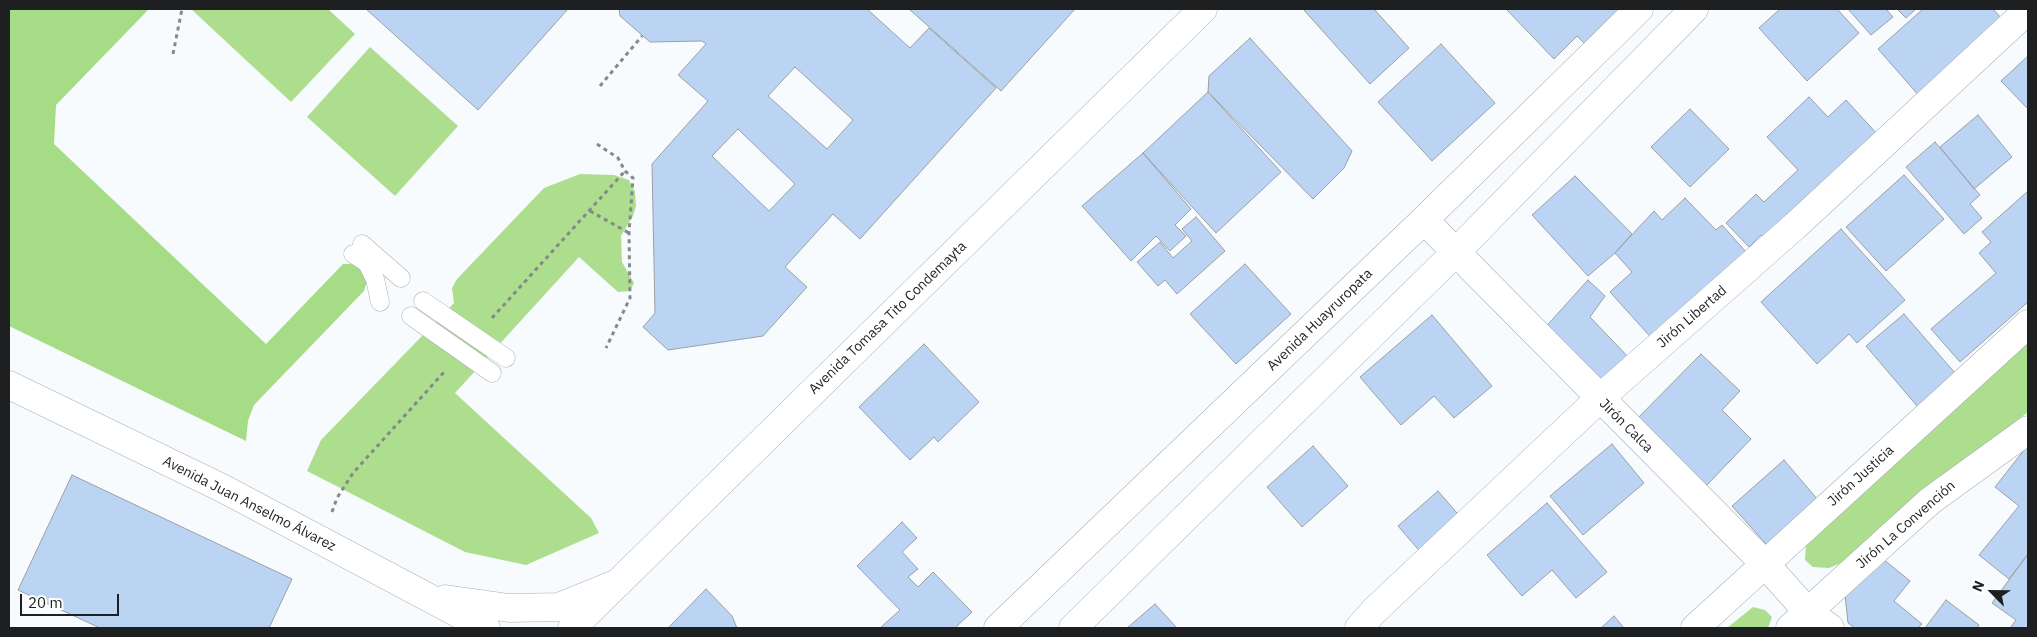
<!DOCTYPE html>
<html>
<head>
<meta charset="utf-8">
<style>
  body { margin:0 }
  #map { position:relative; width:2037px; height:637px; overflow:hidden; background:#f8fbfe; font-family:"IBM Plex Sans",sans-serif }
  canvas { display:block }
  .frame { position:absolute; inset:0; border:10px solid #1d1f21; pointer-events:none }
  .north { position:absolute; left:1967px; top:567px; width:50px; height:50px; -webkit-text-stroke:4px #fff; paint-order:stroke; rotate:293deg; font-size:14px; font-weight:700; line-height:20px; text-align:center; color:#1d1f21 }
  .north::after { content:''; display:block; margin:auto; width:18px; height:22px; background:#1d1f21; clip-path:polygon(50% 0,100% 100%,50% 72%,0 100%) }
  .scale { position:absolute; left:20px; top:594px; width:99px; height:22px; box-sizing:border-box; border:2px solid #1d1f21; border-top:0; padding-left:6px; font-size:15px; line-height:18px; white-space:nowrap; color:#1d1f21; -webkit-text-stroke:4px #fff; paint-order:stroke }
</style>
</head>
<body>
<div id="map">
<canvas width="2037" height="637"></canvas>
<div class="frame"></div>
<div class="north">N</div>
<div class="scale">20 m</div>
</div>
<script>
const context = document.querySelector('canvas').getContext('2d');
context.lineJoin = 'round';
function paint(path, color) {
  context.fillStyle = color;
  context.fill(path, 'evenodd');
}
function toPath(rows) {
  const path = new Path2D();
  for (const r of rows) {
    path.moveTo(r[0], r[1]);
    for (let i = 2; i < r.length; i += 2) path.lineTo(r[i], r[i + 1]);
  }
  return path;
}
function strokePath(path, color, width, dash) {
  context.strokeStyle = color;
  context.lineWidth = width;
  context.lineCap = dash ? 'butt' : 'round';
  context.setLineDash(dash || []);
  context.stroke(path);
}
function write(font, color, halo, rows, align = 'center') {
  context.font = font + ' "IBM Plex Sans",sans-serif';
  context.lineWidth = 4;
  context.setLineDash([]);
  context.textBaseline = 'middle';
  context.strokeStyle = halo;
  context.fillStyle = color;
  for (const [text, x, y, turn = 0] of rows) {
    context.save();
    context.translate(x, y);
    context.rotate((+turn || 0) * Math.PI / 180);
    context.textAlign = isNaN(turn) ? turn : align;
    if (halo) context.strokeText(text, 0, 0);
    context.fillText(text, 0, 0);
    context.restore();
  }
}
const green = toPath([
  [191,9,328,9,355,34,291,102],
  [370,47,458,126,395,196,307,117],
  [580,174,614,175,629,180,635,192,636,206,633,216,621,236,622,262,634,283,630,291,618,292,579,257,455,393,591,518,599,533,526,565,465,552,307,471,321,440,454,303,452,288,457,279,544,188],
  [2028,342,2028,412,1889,519,1846,561,1829,568,1813,567,1805,560,1806,544],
  [1753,607,1765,610,1772,617,1768,628,1727,628]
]);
const forest = toPath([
  [9,9,149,9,56,105,54,144,266,344,343,264,358,264,368,278,364,291,254,405,248,421,246,441,9,326]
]);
const building = toPath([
  [366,9,568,9,478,110,366,9],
  [619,9,867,9,910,48,929,28,996,88,860,239,833,214,785,267,807,287,763,336,668,350,643,327,655,313,652,164,708,101,678,75,706,44,702,41,650,42,620,16,619,9],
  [795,67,853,120,827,149,768,96,795,67],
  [738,129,795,184,769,211,712,156,738,129],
  [909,9,1075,9,1001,91,909,9],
  [1303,9,1374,9,1409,48,1370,84,1303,9],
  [1506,9,1619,9,1584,43,1577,36,1554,59,1506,9],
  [1780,9,1837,9,1859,33,1807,81,1759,28,1780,9],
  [1848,9,1886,9,1893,17,1871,35,1848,9],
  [1897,9,1916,9,1906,18,1897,9],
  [1923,9,1993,9,2002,19,1921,98,1878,49,1923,9],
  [1250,38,1352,151,1344,168,1313,199,1208,92,1209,76,1250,38],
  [1441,44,1495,103,1432,161,1378,102,1441,44],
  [2028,56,2028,109,2001,81,2028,56],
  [1208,92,1281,172,1216,233,1143,153,1208,92],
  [1809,97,1828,117,1846,100,1879,136,1767,242,1761,235,1749,247,1726,223,1756,194,1764,202,1798,170,1767,137,1809,97],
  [1690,109,1729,149,1690,187,1651,147,1690,109],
  [1978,115,2012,157,1974,189,1940,147,1978,115],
  [1935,142,1980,195,1970,204,1982,218,1964,234,1906,167,1935,142],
  [1143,153,1191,209,1175,225,1186,236,1170,251,1156,236,1131,261,1082,206,1143,153],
  [1904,175,1944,219,1886,271,1846,227,1904,175],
  [1575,176,1632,234,1615,253,1588,276,1532,215,1575,176],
  [2028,191,2028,302,1960,362,1931,329,1996,273,1979,253,1991,242,1982,232,2028,191],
  [1685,198,1716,230,1722,225,1747,253,1656,343,1610,292,1632,272,1615,253,1654,211,1662,220,1685,198],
  [1196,217,1225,251,1177,294,1165,280,1158,286,1137,262,1160,242,1173,258,1192,241,1182,229,1196,217],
  [1841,229,1905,300,1857,343,1849,334,1817,364,1761,302,1841,229],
  [1245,264,1291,314,1236,364,1190,314,1245,264],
  [1588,280,1605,296,1590,317,1632,361,1599,392,1541,332,1588,280],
  [1904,314,1961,380,1923,413,1866,346,1904,314],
  [1432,315,1492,386,1454,418,1434,396,1401,425,1360,377,1432,315],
  [924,344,979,402,938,442,934,437,910,460,859,407,924,344],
  [1701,354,1740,391,1722,410,1751,439,1706,486,1629,427,1701,354],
  [1612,444,1644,483,1583,535,1550,496,1612,444],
  [2028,445,2028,554,2009,579,1979,555,2019,506,1995,487,2028,445],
  [1313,446,1348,486,1302,527,1267,487,1313,446],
  [1784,460,1818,500,1767,545,1732,506,1784,460],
  [72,475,292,579,269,628,100,628,18,590,72,475],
  [1438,491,1463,520,1423,555,1398,526,1438,491],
  [1547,503,1607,572,1576,598,1552,570,1522,596,1487,555,1547,503],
  [902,522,917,538,902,552,918,569,908,577,918,587,933,572,972,612,955,628,880,628,900,610,857,566,902,522],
  [1877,554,1910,581,1894,601,1922,624,1918,628,1855,628,1848,623,1845,595,1877,554],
  [2028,554,2028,628,2010,628,2016,620,1992,603,2028,554],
  [706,589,732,616,737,628,668,628,706,589],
  [1946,600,1979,625,1977,628,1925,628,1946,600],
  [1155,604,1177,628,1127,628,1155,604],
  [1614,616,1624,628,1601,628,1614,616]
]);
const path = toPath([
  [173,54,182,9],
  [600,86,642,36],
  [597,144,618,158,625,171,633,178,629,233,630,298,606,348],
  [590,211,629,233],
  [492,318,625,171],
  [332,512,337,498,353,473,445,371]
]);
const lane = toPath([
  [362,244,401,278],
  [353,254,367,263,375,279,380,302],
  [423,301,506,358],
  [411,316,492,373]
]);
const street = toPath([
  [572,628,1203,9],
  [1359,628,1374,611,1599,399,1795,226,2028,10],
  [1695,628,2028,324],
  [1790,628,1930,501,2028,430]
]);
const secondary = toPath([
  [1424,220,1765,564,1808,612,1830,628],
  [9,385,222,488,486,628],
  [445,599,509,608,559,607,618,583],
  [998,628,1424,220,1639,9],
  [1073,628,1455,253,1694,9]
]);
const streetNames = [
  ["Jirón Libertad",1692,317,-41],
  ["Avenida Tomasa Tito Condemayta",888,318,-44],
  ["Avenida Huayruropata",1320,320,-44],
  ["Jirón Calca",1626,426,45],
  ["Jirón Justicia",1861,476,-42],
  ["Avenida Juan Anselmo Álvarez",249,504,27],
  ["Jirón La Convención",1906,525,-41]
];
paint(green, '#acde8e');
paint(forest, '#a6dc86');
paint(building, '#bbd4f3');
strokePath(building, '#9b9fa5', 1);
strokePath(lane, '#a9aeb4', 19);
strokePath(street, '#a9aeb4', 29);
strokePath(secondary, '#a9aeb4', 29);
strokePath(path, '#86888b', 3, [4, 4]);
strokePath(lane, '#fff', 18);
strokePath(street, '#fff', 28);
strokePath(secondary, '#fff', 28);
write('14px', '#1d1f21', '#fff', streetNames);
</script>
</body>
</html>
